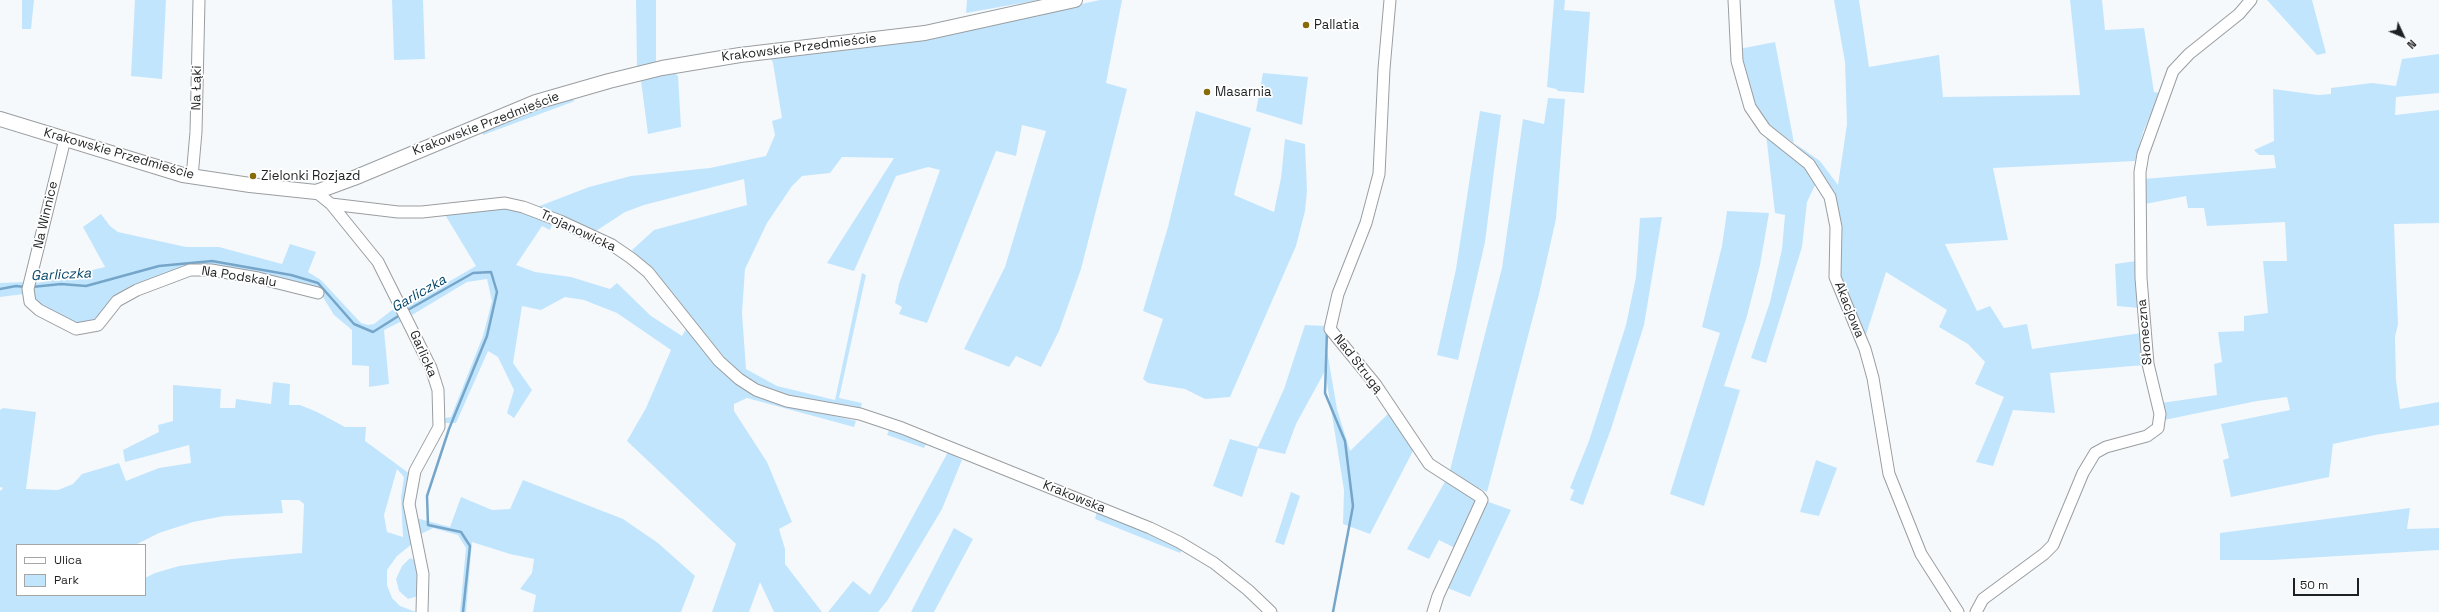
<!DOCTYPE html>
<html>
<head>
<meta charset="utf-8">
<style>
  body { margin:0 }
  #map { position:relative; width:2439px; height:612px; overflow:hidden; background:#f5f9fc; font-family:"Space Grotesk",sans-serif }
  canvas { display:block }
  .legend { position:absolute; left:16px; top:544px; width:130px; height:52px; box-sizing:border-box; background:#fff; border:1px solid #a5a6a6; margin:0; padding:5px 7px; list-style:none; font-size:12px; color:#1f2021 }
  .legend li { display:flex; align-items:center; gap:8px; height:20px }
  .legend b { width:20px; border:1px solid #a5a6a6 }
  .north { position:absolute; left:2383px; top:16px; width:40px; height:40px; -webkit-text-stroke:3px #fff; paint-order:stroke; rotate:134deg; font-size:11px; font-weight:700; line-height:16px; text-align:center; color:#1f2021 }
  .north::after { content:''; display:block; margin:auto; width:14px; height:18px; background:#1f2021; clip-path:polygon(50% 0,100% 100%,50% 72%,0 100%) }
  .scale { position:absolute; left:2293px; top:578px; width:66px; height:18px; box-sizing:border-box; border:2px solid #1f2021; border-top:0; padding-left:5px; font-size:12px; line-height:14px; white-space:nowrap; color:#1f2021; -webkit-text-stroke:3px #fff; paint-order:stroke }
</style>
</head>
<body>
<div id="map">
<canvas width="2439" height="612"></canvas>
<ul class="legend">
<li><b style="height:5px;background:#fff"></b>Ulica</li>
<li><b style="height:11px;background:#c2e5fe"></b>Park</li>
</ul>
<div class="north">N</div>
<div class="scale">50 m</div>
</div>
<script>
const context = document.querySelector('canvas').getContext('2d');
context.lineJoin = 'round';
function paint(path, color) {
  context.fillStyle = color;
  context.fill(path, 'evenodd');
}
function toPath(rows) {
  const path = new Path2D();
  for (const r of rows) {
    path.moveTo(r[0], r[1]);
    for (let i = 2; i < r.length; i += 2) path.lineTo(r[i], r[i + 1]);
  }
  return path;
}
function strokePath(path, color, width, dash) {
  context.strokeStyle = color;
  context.lineWidth = width;
  context.lineCap = dash ? 'butt' : 'round';
  context.setLineDash(dash || []);
  context.stroke(path);
}
function write(font, color, halo, rows, align = 'center') {
  context.font = font + ' "Space Grotesk",sans-serif';
  context.lineWidth = 3.5;
  context.setLineDash([]);
  context.textBaseline = 'middle';
  context.strokeStyle = halo;
  context.fillStyle = color;
  for (const [text, x, y, turn = 0] of rows) {
    context.save();
    context.translate(x, y);
    context.rotate((+turn || 0) * Math.PI / 180);
    context.textAlign = isNaN(turn) ? turn : align;
    if (halo) context.strokeText(text, 0, 0);
    context.fillText(text, 0, 0);
    context.restore();
  }
}
const green = toPath([
  [22,0,34,0,31,29,22,29],
  [135,0,166,0,162,79,131,76],
  [392,0,423,0,425,59,394,60],
  [636,0,656,0,656,62,637,67],
  [967,0,1039,0,966,13],
  [1100,0,1122,0,1106,83,1127,89,1081,269,1059,331,1041,367,1016,356,1009,367,964,349,1005,267,1046,131,1022,125,1016,156,996,151,927,323,899,314,902,307,895,303,899,284,940,170,928,167,896,176,854,271,827,263,894,158,842,157,830,173,802,176,792,186,767,223,745,269,742,313,746,369,777,386,835,400,862,273,866,275,839,398,862,403,860,411,789,398,751,382,738,372,697,327,632,250,654,230,747,205,744,179,644,205,625,212,596,231,537,207,589,187,631,176,710,168,766,156,775,135,772,121,782,118,773,63,770,56,928,37],
  [1554,0,1565,0,1564,10,1590,12,1584,93,1558,91,1556,89,1547,87],
  [1834,0,1859,0,1869,67,1939,55,1943,97,2080,95,2070,0,2102,0,2105,30,2144,28,2154,92,2160,93,2143,132,2135,161,1993,168,2008,240,1945,244,1977,311,1990,306,2004,328,2027,324,2032,349,2141,333,2144,365,2050,373,2055,413,2013,410,1993,466,1976,462,2004,397,1975,384,1985,362,1968,344,1939,327,1947,310,1886,272,1865,338,1840,273,1841,224,1830,187,1816,165,1794,143,1776,131,1762,117,1751,98,1739,49,1775,42,1794,143,1820,161,1838,185,1847,124,1845,62],
  [2267,0,2312,0,2326,53,2317,55],
  [2439,54,2439,93,2396,97,2395,115,2439,110,2439,223,2394,224,2398,324,2395,337,2396,380,2400,409,2439,402,2439,425,2375,435,2333,444,2329,477,2231,497,2223,460,2229,458,2221,424,2290,410,2287,397,2257,401,2164,420,2161,403,2217,395,2214,364,2222,362,2218,332,2244,331,2244,316,2268,313,2263,261,2287,261,2285,222,2207,226,2204,208,2188,208,2186,196,2145,204,2143,179,2276,168,2274,155,2259,155,2254,150,2274,141,2273,89,2318,95,2331,94,2331,88,2372,83,2396,86,2402,59],
  [673,71,678,76,681,127,648,134,641,81],
  [1263,73,1308,77,1302,125,1256,111],
  [568,97,575,101,483,135,481,128],
  [1548,98,1565,99,1556,219,1539,294,1487,492,1449,474,1502,268,1523,119,1544,124],
  [1196,111,1251,128,1234,195,1274,212,1281,178,1285,139,1305,144,1307,191,1305,211,1296,246,1230,397,1205,399,1185,389,1148,383,1143,379,1163,319,1143,311,1168,227],
  [1480,111,1501,115,1485,242,1458,360,1437,355,1456,269],
  [1766,134,1794,153,1817,181,1807,202,1802,247,1766,363,1751,358,1770,302,1782,249,1785,215,1775,213],
  [484,207,517,209,552,225,550,230,542,226,516,265,535,272,571,277,610,289,617,283,651,316,682,336,686,329,744,389,770,401,856,421,854,427,747,398,734,404,734,411,767,462,792,522,779,529,785,549,785,564,822,612,774,612,760,582,749,612,712,612,736,544,627,441,646,408,671,350,617,313,584,300,565,297,541,310,522,306,513,363,532,390,514,418,507,413,514,390,498,357,488,351,456,423,445,423,445,418,451,417,483,336,492,301,487,279,467,282,412,315,405,307,476,266,444,213],
  [1727,211,1769,213,1760,265,1747,316,1724,386,1740,390,1704,506,1670,494,1720,333,1702,327,1722,246],
  [101,214,110,226,118,232,186,247,219,247,282,264,290,244,316,252,308,272,321,280,361,323,368,325,374,324,396,307,402,321,384,330,389,384,369,387,369,366,352,365,352,330,334,315,318,289,189,267,97,318,80,323,61,317,35,302,33,284,105,267,83,227],
  [1662,217,1644,325,1611,429,1583,505,1570,500,1574,490,1570,488,1589,441,1626,325,1636,277,1640,218],
  [2136,261,2139,308,2117,306,2115,264],
  [25,282,24,294,0,297,0,283],
  [1305,325,1326,326,1329,331,1326,345,1337,409,1350,451,1390,412,1414,449,1370,534,1343,524,1344,490,1325,371,1296,424,1285,454,1258,448,1242,497,1213,486,1230,439,1258,447,1284,389],
  [273,382,290,384,289,405,300,405,317,412,345,427,366,427,365,441,410,474,405,502,412,544,397,556,387,570,387,585,392,598,400,606,416,612,0,612,0,491,3,488,0,487,0,410,3,408,36,412,26,489,58,490,73,484,82,474,119,463,126,481,159,468,191,463,189,445,125,462,123,450,159,432,158,425,173,421,173,385,221,389,220,408,235,408,236,399,271,404],
  [397,469,404,477,401,498,403,537,387,532,384,515],
  [281,500,299,500,304,504,302,553,232,559,179,566,155,573,145,578,145,595,17,595,17,545,135,545,159,533,193,522,224,516,283,513],
  [889,430,926,444,924,448,887,435],
  [948,452,962,460,942,509,887,601,878,612,828,612,853,581,870,595],
  [1816,460,1837,468,1819,516,1800,512],
  [1447,478,1476,497,1478,504,1457,549,1439,540,1429,559,1407,549],
  [523,480,623,519,658,543,695,576,681,612,533,612,536,595,520,589,532,573,534,559,510,554,472,542,466,612,460,612,466,548,458,535,433,528,421,534,416,518,450,527,461,497,492,510,510,509],
  [1291,492,1300,496,1284,545,1275,542],
  [1486,501,1511,510,1470,597,1445,587],
  [2410,508,2407,529,2439,528,2439,550,2272,560,2220,560,2220,533],
  [1097,511,1182,549,1180,553,1095,519],
  [954,528,973,539,934,612,911,612],
  [410,558,415,560,419,583,418,596,408,599,399,591,396,579,402,566]
]);
const stream = toPath([
  [32,287,61,284,86,286,159,266,212,261,291,275,318,283,354,324,373,332,400,315],
  [0,289,16,286,25,287],
  [406,311,473,273,491,272,497,292,487,336,449,429,427,496,428,525,461,532,470,546,463,612],
  [1327,331,1325,393,1345,441,1353,506,1333,612]
]);
const minor = toPath([
  [1390,0,1384,69,1379,174,1366,223,1338,294,1330,329,1376,385,1429,464,1479,496,1482,500,1438,596,1433,612],
  [1734,0,1737,61,1750,107,1765,129,1809,164,1830,197,1836,227,1835,277,1865,349,1873,378,1889,474,1921,554,1958,612],
  [65,139,28,289,30,302,39,310,76,329,98,325,117,301,137,290,190,270,211,270,258,278,318,293],
  [192,177,196,132,199,0],
  [316,192,331,204,378,262,431,368,438,390,439,427,415,471,409,504,423,574,422,612],
  [331,204,398,212,422,212,505,203,523,207,560,221,612,245,631,258,648,272,719,361,739,379,756,390,787,401,860,414,902,428,1150,528,1179,542,1214,563,1248,590,1271,612],
  [1976,612,1983,599,2044,554,2053,545,2083,473,2095,453,2106,447,2147,436,2158,428,2160,414,2148,364,2141,278,2140,172,2143,154,2173,71,2189,54,2239,14,2251,0]
]);
const major = toPath([
  [0,119,183,175,250,185,316,192,354,178,536,102,609,81,662,68,740,55,925,33,1075,0]
]);
const markers = [
  [1306,25,4,"#886b09"],
  [1207,92,4,"#886b09"],
  [253,176,4,"#886b09"]
];
const poiNames = [
  ["Pallatia",1314,25],
  ["Masarnia",1215,92],
  ["Zielonki Rozjazd",261,176]
];
const streetNames = [
  ["Krakowskie Przedmieście",799,48,-7],
  ["Na Łąki",197,88,-89],
  ["Krakowskie Przedmieście",486,124,-21],
  ["Krakowskie Przedmieście",119,154,16],
  ["Na Winnice",46,215,-77],
  ["Trojanowicka",578,231,25],
  ["Na Podskalu",239,277,9],
  ["Akacjowa",1849,310,68],
  ["Słoneczna",2145,332,-95],
  ["Garlicka",423,354,66],
  ["Nad Strugą",1358,364,52],
  ["Krakowska",1074,497,22]
];
const waterNames = [
  ["Garliczka",61,275,-3],
  ["Garliczka",419,294,-30]
];
paint(green, '#c2e5fe');
strokePath(stream, '#75a6c9', 2.5);
strokePath(minor, '#9a9ea0', 13);
strokePath(major, '#9a9ea0', 16);
strokePath(minor, '#fff', 11);
strokePath(major, '#fff', 14);
for (const [x, y, r, color] of markers) {
  const dot = new Path2D();
  dot.arc(x, y, r, 0, 2 * Math.PI);
  context.fillStyle = color;
  context.fill(dot);
  strokePath(dot, '#fff', 1.5);
}
write('13px', '#1f2021', '#fff', poiNames, 'left');
write('13px', '#1f2021', '#fff', streetNames);
write('italic 14px', '#074769', '#fff', waterNames);
</script>
</body>
</html>
